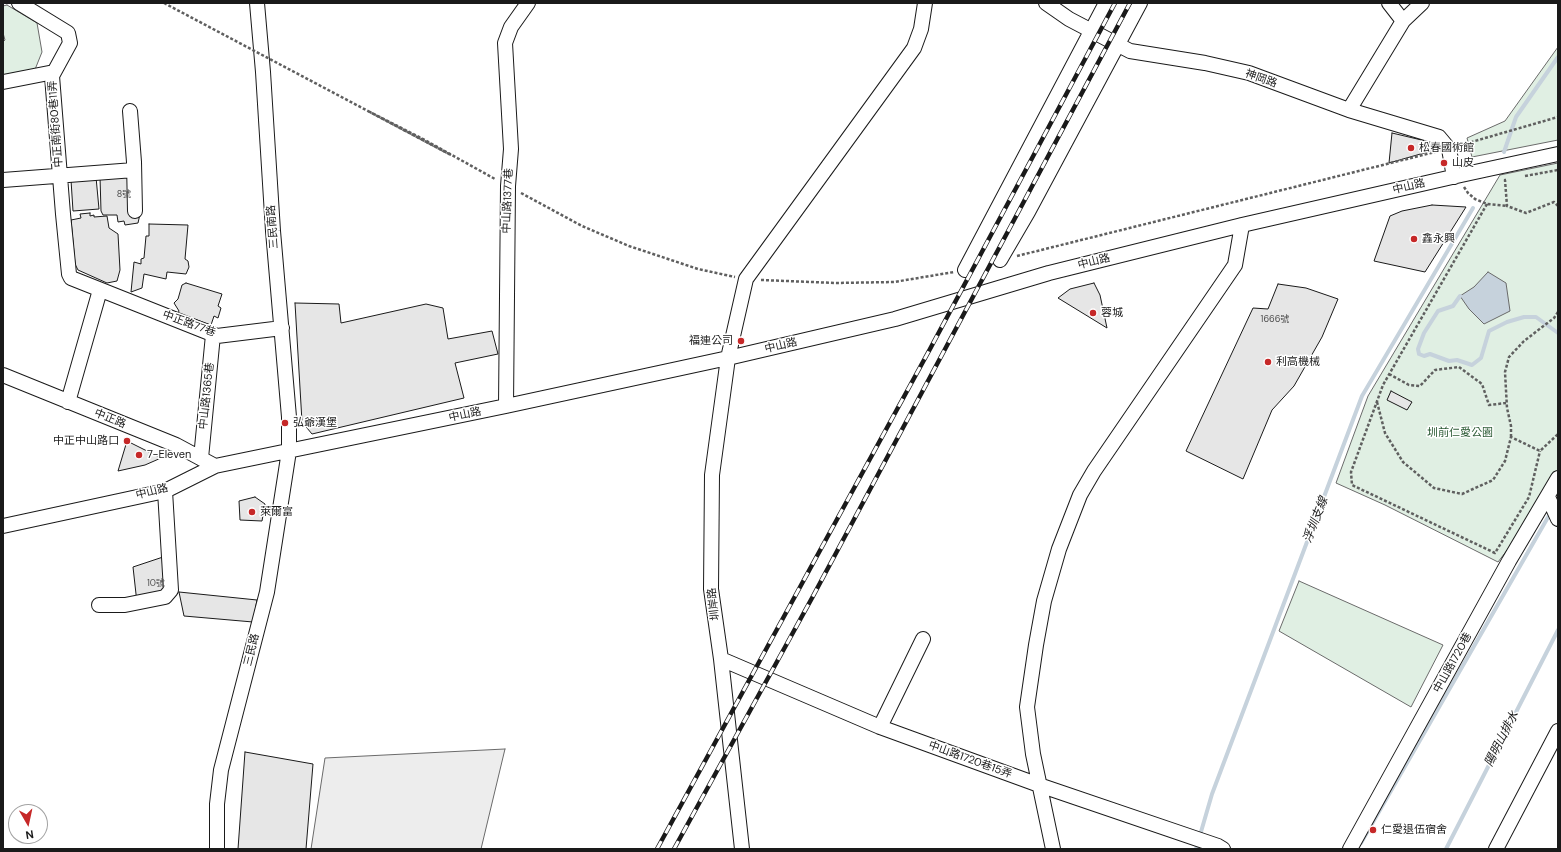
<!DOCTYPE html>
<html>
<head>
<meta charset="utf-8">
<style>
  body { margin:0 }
  #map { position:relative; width:1561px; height:852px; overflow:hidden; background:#fff; font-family:"DM Sans",sans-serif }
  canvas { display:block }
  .frame { position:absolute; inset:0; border:4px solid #1a1a1a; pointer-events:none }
  .north { position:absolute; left:8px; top:804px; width:40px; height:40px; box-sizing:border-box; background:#fff; border:1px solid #a3a3a3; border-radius:50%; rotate:171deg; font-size:11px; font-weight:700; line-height:16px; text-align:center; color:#1a1a1a }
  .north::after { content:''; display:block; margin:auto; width:14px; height:18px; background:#c62828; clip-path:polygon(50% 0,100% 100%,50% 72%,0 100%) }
</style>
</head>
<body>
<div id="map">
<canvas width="1561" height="852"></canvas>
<div class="frame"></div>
<div class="north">N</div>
</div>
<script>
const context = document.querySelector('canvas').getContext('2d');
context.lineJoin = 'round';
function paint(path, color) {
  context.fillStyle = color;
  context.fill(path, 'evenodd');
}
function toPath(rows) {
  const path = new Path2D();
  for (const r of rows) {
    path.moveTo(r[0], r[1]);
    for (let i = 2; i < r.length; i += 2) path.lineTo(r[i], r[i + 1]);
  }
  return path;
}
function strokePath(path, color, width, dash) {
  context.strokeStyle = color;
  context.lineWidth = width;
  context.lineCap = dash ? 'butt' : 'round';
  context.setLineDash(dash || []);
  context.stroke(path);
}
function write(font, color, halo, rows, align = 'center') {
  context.font = font + ' "DM Sans","Noto Sans TC",sans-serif';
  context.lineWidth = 3;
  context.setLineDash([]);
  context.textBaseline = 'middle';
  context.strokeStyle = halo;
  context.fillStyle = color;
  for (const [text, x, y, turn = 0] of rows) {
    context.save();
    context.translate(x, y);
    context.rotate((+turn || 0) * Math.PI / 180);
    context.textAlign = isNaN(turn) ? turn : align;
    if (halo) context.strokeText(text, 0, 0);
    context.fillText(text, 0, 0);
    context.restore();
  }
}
const green = toPath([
  [7,5,37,23,42,52,34,72,3,78,3,42,5,40,3,33,3,6,7,5],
  [1558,47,1558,140,1472,157,1467,138,1505,121,1558,47],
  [1558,163,1558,478,1548,497,1498,562,1385,505,1336,483,1368,396,1500,175,1558,163],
  [1299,581,1443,645,1411,707,1279,631,1299,581]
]);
const parking = toPath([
  [505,749,481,849,311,849,325,758,505,749]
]);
const water = toPath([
  [1488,272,1506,283,1510,311,1484,324,1469,309,1460,296,1474,287,1488,272]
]);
const stream = toPath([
  [1504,152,1516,117,1558,57],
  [1460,296,1453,306,1438,311,1424,333,1418,349,1419,354,1424,356,1430,354,1449,361,1457,360,1472,365,1481,358,1489,331,1507,322,1524,317,1536,317,1558,333],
  [1361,843,1551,512],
  [1196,849,1212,794,1362,396,1473,208],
  [1446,849,1558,630]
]);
const building = toPath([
  [1392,133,1430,142,1431,151,1389,163,1392,133],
  [130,176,140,214,138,223,125,225,124,221,118,222,117,215,103,215,101,211,100,177,130,176],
  [96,177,99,209,73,211,71,180,96,177],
  [1432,205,1466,207,1425,272,1374,261,1390,216,1402,211,1432,205],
  [90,213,90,216,94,215,94,217,107,216,109,228,118,234,120,270,117,281,107,283,78,270,75,264,71,220,81,218,80,214,90,213],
  [149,224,188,225,185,259,188,261,189,267,186,274,167,272,166,279,144,274,142,288,131,292,134,262,141,264,141,259,144,258,146,236,149,236,149,224],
  [186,283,222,294,218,306,221,308,218,318,214,316,211,325,178,313,179,311,174,303,178,299,182,285,186,283],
  [1094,283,1100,295,1107,328,1058,298,1070,289,1094,283],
  [1278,284,1306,288,1338,299,1322,337,1294,386,1272,410,1243,479,1186,451,1253,308,1268,309,1278,284],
  [295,303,339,304,341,323,426,304,443,308,448,339,492,331,498,354,455,363,464,398,312,434,302,422,295,303],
  [1391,391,1412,402,1407,410,1387,400,1391,391],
  [127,441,161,458,145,465,118,471,127,441],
  [255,497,265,504,262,521,240,520,239,501,255,497],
  [169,555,172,597,137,603,133,567,169,555],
  [179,592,257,600,253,622,184,616,179,592],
  [245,752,313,764,306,849,238,849,245,752]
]);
const path = toPath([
  [1461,145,1558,117],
  [451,155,370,112,423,139,495,179],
  [1525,176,1558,170],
  [1506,180,1505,180,1507,206,1526,213,1554,202,1558,206],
  [1464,187,1468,193,1475,199,1487,204,1507,206],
  [521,193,582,226,629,246,698,269,735,277],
  [1487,204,1383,385,1351,472,1352,485,1495,553,1529,497,1540,451],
  [1017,256,1435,152],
  [761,280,836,283,894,282,954,272],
  [1389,374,1409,385,1420,386,1435,370,1459,367,1482,384,1489,405,1506,403],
  [1377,402,1385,433,1403,462,1434,488,1462,494,1493,480,1505,461,1511,437,1540,451,1558,434],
  [1511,437,1511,426,1507,408,1505,372,1509,357,1524,341,1554,318,1558,312]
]);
const minor = toPath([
  [19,3,68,33,70,43,52,76,63,214,69,274,71,278,217,336,282,328],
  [1046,3,1069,19,1130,51,1205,63,1249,73,1349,110,1439,137,1449,149,1454,177],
  [1389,3,1403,21],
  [3,82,54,72],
  [1349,110,1403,21,1422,3],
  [130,111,134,162,135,211],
  [3,180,134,170],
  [1000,260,1028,212,1140,3],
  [965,270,1106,3],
  [3,375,176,445,215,466],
  [68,402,100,290],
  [506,406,508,186,511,149,505,43,511,27,528,3],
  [201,458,213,335],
  [1548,497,1558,519],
  [3,526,165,491,215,466,506,406,728,358,895,319,1049,273,1242,225,1461,175,1558,154],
  [99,605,125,605,165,597,171,590,165,491],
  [721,659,880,727,1039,785,1218,846,1223,849],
  [880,727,923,639],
  [217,849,217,804,221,770,267,592,289,451,289,417,273,231,263,72,257,3],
  [742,849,721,659,711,589,712,475,728,358,746,279,914,48,921,29,925,3],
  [1053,849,1033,754,1027,707,1036,645,1044,601,1059,549,1080,495,1094,471,1235,265,1242,225],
  [1350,849,1509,561,1558,478],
  [1496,849,1558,731]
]);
const rail = toPath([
  [657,849,930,349,1115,3],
  [674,849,812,598,1130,3]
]);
const pathBridge = toPath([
  [164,3,451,155]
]);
const markers = [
  [1411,148,4,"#c62828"],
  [1444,163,4,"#c62828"],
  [1414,239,4,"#c62828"],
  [1093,313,4,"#c62828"],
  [741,341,4,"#c62828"],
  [1268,362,4,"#c62828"],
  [285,423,4,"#c62828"],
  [127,441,4,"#c62828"],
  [139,455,4,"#c62828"],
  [252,512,4,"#c62828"],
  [1373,830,4,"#c62828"]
];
const numberNames = [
  ["8號",124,195],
  ["1666號",1275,320],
  ["10號",156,584]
];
const streetNames = [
  ["神岡路",1261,79,19],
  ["中正南街80巷11弄",56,124,-94],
  ["中山路",1409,187,-13],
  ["中山路1377巷",508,201,-88],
  ["三民南路",273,227,-94],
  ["中山路",1094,262,-14],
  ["中正路77巷",189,324,20],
  ["中山路",781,346,-13],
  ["中山路1365巷",207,396,-84],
  ["中山路",465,415,-12],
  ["中正路",110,419,22],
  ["中山路",152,492,-14],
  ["圳岸路",714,604,-97],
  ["三民路",252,650,-76],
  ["中山路1720巷",1453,663,-61],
  ["中山路1720巷15弄",970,760,20]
];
const poiNames = [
  ["松春國術館",1419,148],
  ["山皮",1452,163],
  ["鑫永興",1422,239],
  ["蓉城",1101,313],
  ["福連公司",733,341,"right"],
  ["利高機械",1276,362],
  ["弘爺漢堡",293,423],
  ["中正中山路口",119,441,"right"],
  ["7-Eleven",147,455],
  ["萊爾富",260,512],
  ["仁愛退伍宿舍",1381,830]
];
const parkNames = [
  ["圳前仁愛公園",1460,433]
];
const waterNames = [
  ["浮圳支線",1316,520,-69],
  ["陽明山排水",1502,739,-63]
];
paint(green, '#e0efe3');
strokePath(green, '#6a6a6a', 1);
paint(parking, '#ededed');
strokePath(parking, '#6a6a6a', 1);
paint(water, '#c6d2dc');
strokePath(water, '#6a6a6a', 1);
strokePath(stream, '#c6d2dc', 4);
paint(building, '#e6e6e6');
strokePath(building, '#1a1a1a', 1);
strokePath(minor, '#1a1a1a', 16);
strokePath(path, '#5f5f5f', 2.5, [3, 2]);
strokePath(minor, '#fff', 14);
strokePath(rail, '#1a1a1a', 4.5);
strokePath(rail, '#fff', 3, [9]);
strokePath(pathBridge, '#5f5f5f', 2.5, [3, 2]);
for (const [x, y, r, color] of markers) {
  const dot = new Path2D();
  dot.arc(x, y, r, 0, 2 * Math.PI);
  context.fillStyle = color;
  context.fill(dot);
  strokePath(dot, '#fff', 1.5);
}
write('9px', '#4d4d4d', null, numberNames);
write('11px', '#1a1a1a', '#fff', streetNames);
write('11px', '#1a1a1a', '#fff', poiNames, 'left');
write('11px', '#2b5a34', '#fff', parkNames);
write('italic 12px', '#1a1a1a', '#fff', waterNames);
</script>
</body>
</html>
